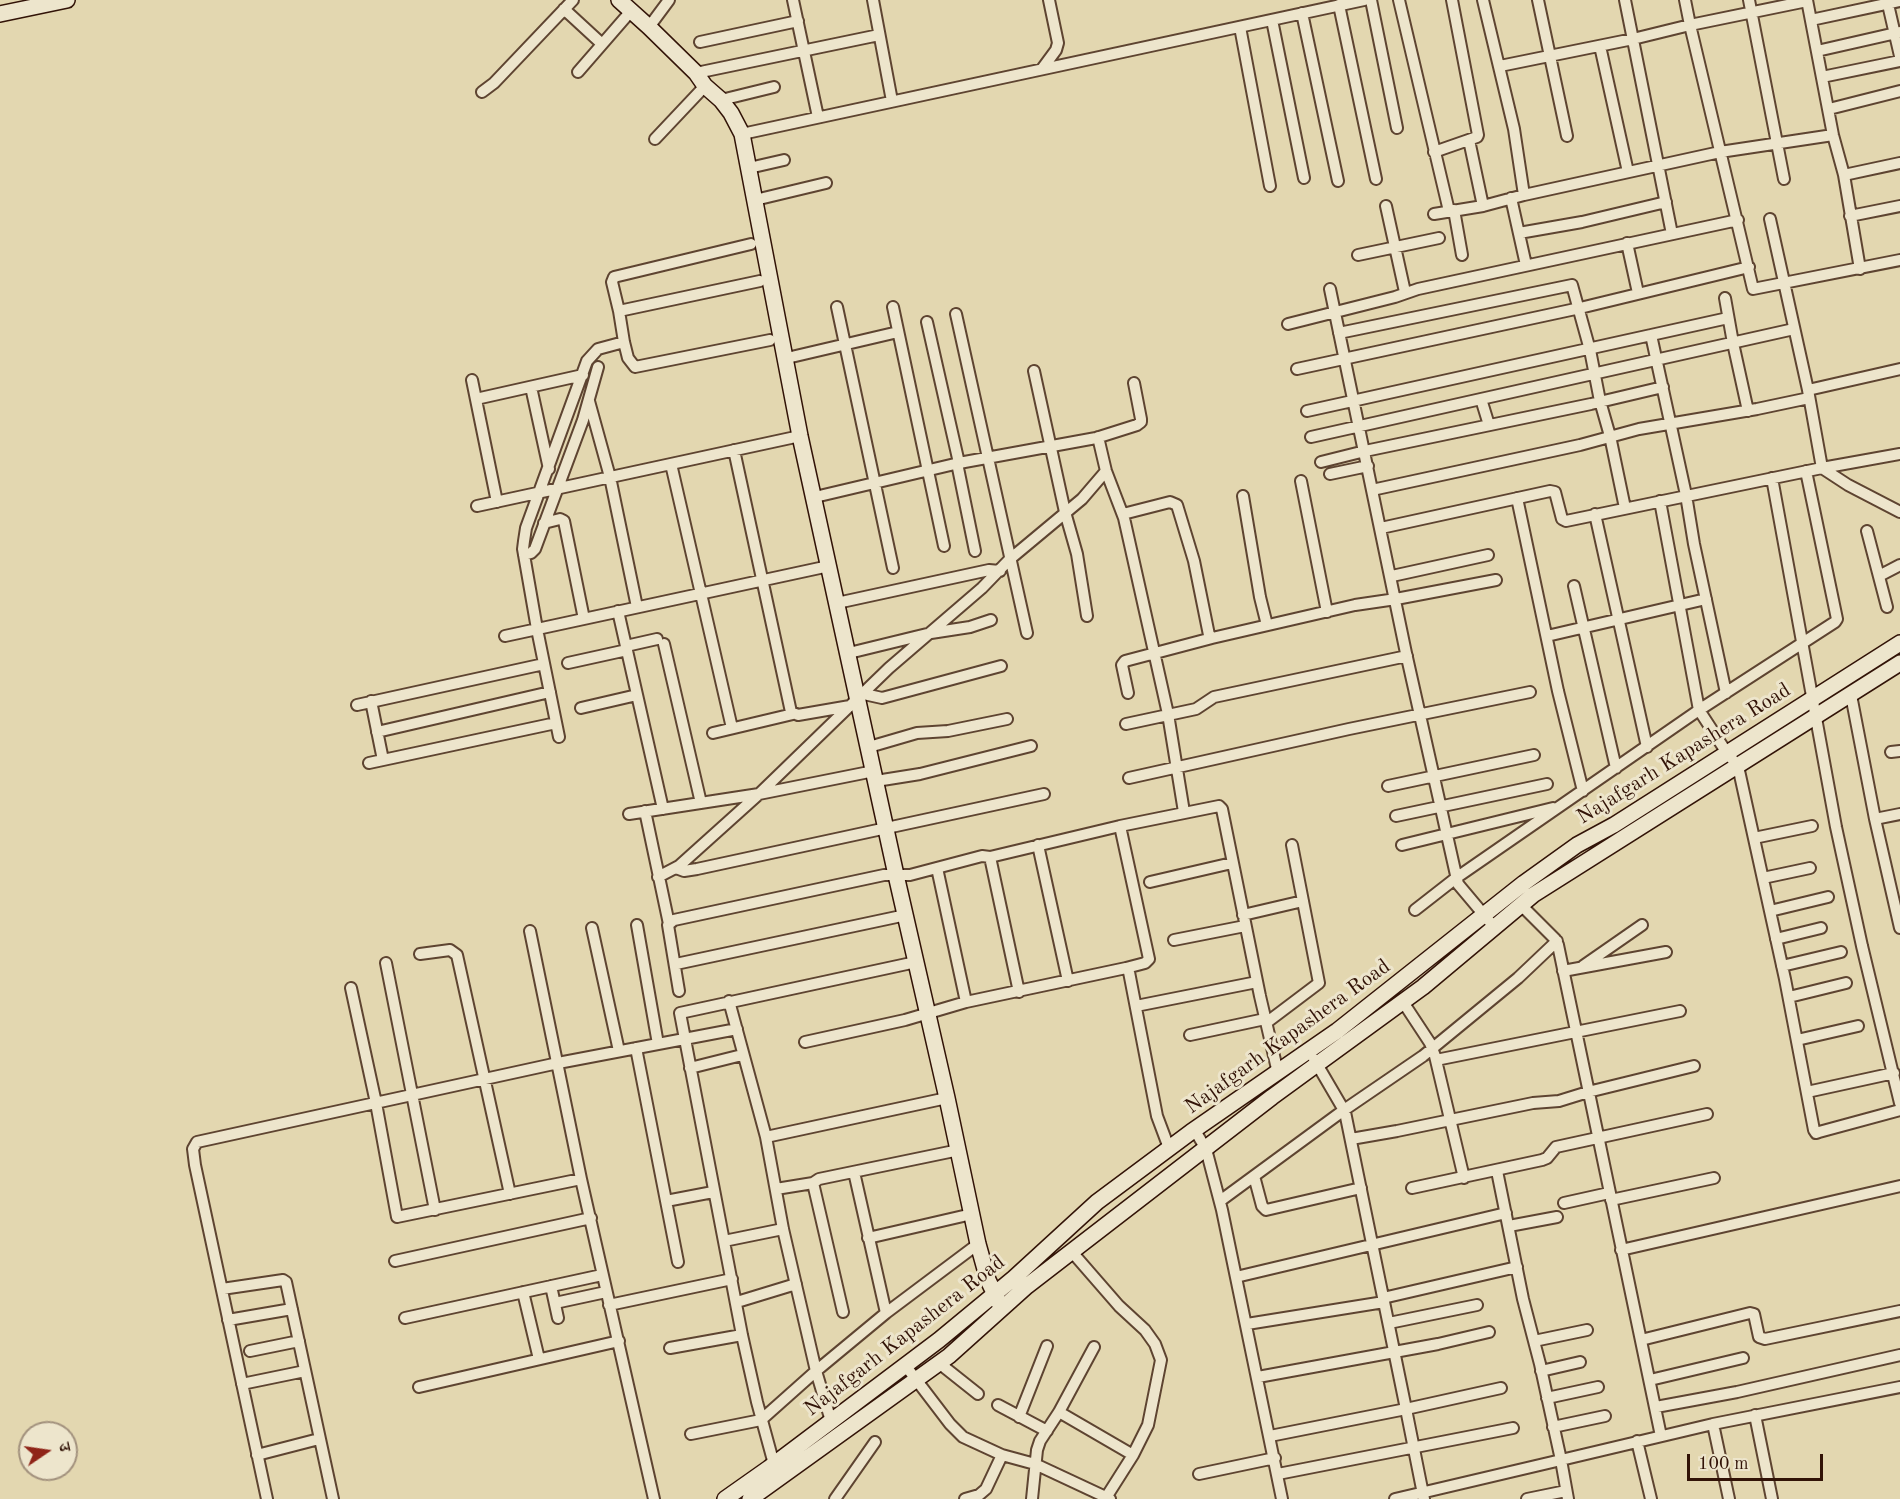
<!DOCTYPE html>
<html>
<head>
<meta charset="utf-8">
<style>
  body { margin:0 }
  #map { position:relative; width:1900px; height:1499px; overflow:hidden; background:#e3d7b0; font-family:"Old Standard TT","Noto Serif Devanagari",serif }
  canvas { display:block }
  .north { position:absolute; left:18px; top:1421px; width:60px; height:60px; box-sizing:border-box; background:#ede5cc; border:2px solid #a2917d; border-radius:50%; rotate:77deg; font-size:16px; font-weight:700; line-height:24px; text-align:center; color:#321307 }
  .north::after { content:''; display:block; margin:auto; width:21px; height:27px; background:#8f2418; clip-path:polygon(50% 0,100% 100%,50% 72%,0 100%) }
  .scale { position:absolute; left:1687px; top:1454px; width:136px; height:27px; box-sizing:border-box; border:3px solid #321307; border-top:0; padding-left:8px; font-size:18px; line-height:21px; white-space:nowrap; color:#321307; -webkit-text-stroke:4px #ede5cc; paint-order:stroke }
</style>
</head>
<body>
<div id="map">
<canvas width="1900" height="1499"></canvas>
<div class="north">उ</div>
<div class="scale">100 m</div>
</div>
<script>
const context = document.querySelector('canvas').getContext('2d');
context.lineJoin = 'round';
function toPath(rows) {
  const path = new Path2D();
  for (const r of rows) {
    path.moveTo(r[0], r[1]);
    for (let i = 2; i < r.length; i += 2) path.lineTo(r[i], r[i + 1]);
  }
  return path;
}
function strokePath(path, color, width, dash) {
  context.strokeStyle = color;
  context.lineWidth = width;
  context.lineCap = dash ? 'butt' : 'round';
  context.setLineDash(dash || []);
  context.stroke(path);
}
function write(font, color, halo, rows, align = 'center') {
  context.font = font + ' "Old Standard TT",serif';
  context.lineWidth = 6;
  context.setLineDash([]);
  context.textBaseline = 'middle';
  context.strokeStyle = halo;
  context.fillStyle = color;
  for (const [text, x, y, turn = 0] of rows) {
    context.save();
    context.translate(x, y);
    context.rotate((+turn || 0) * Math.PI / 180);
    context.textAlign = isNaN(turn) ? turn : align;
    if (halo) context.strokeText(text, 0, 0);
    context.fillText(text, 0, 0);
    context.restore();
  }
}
const street = toPath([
  [793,0,818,117],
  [873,0,892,101],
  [1371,0,1397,128],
  [1399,0,1449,211],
  [1483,0,1514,129,1524,195],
  [1538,0,1567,136],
  [1625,0,1672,234],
  [1685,0,1690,25,1807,1],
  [1749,0,1784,179],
  [1807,0,1833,135,1844,175,1860,269],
  [1887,0,1900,56],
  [1339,5,1376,179],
  [564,9,602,44],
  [1302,13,1338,181],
  [1272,20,1304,178],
  [1811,20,1900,1],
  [649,27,669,0],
  [1240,27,1270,186],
  [700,42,798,21],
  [1600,46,1628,172],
  [1817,51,1900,32],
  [1500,66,1633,39,1690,25,1753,289,1900,260],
  [1042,69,1056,50,1058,43,1049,0],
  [578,72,631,11],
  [696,73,879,35],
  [1822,77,1900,61],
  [482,92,494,83,573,0],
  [721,100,774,87],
  [1829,109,1900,91],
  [742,134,1364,0],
  [655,139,705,86],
  [1469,140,1483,206],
  [1434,152,1477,137,1478,135,1452,0],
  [749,168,784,160],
  [1844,175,1900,163],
  [1511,198,1526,265],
  [755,200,826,183],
  [1386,206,1405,292],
  [1454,210,1462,255],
  [1434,214,1483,206,1524,195,1720,152,1833,135],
  [1850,216,1900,206],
  [1770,219,1808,390,1822,468,1848,485,1900,512],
  [1519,233,1582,222,1666,202],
  [1627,243,1638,293],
  [751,244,614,277,612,282,619,311,624,342,628,358,635,367,770,340],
  [1358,255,1439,238],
  [1330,289,1406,653,1458,884,1495,928],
  [1725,298,1733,343,1748,411],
  [837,307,893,568],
  [893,307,944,546],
  [619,311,760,281],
  [956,314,1027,633],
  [927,322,959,463,958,468,975,551],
  [1288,324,1395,297,1418,289,1738,220],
  [1339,333,1572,285,1590,350,1600,401,1610,436,1625,508],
  [1651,335,1686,495,1694,544,1726,693],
  [787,358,898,332],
  [1297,369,1580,308,1749,267],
  [1034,371,1065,512,1077,554,1087,616],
  [472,380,497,502],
  [531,387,549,469],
  [1808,390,1900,369],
  [476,399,583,375],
  [1481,399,1489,425],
  [589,401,610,477,637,607],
  [1307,411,1728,318],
  [1098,437,1106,471,1124,518,1168,714,1184,812],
  [1311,437,1794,329],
  [734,450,791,712,798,715,850,706],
  [1321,462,1365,451,1591,404,1663,387],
  [671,464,732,728],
  [1330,474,1368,466],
  [1772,478,1836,827,1862,946,1900,1103],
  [1301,481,1327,612],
  [1372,490,1580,445,1639,429,1757,409,1809,398],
  [1243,496,1260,597,1267,625],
  [815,497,959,463,1096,438,1137,425,1141,422,1141,419,1134,383],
  [1517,498,1558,691,1583,791],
  [1660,501,1699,710,1727,753,1738,766,1785,979,1814,1130,1816,1133,1819,1132,1900,1110],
  [477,506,800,436],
  [1123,514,1170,502,1177,505,1194,561,1209,635,1212,638,1355,605,1396,599,1496,580],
  [1595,514,1647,747],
  [544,523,560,519,564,521,584,619],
  [1381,528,1550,491,1555,492,1562,519,1566,521,1822,468,1900,454],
  [1867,531,1887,607],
  [524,555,531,553,535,549,583,420,598,367],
  [1392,576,1488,555],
  [1879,576,1900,565],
  [1574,586,1616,768],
  [837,603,989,570,1000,571],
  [618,611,663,809],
  [505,636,829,566],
  [1547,636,1706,599],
  [664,644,701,803],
  [626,646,657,639],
  [849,653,931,633,970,627,991,620],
  [568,663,627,650],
  [1128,693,1122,665,1125,661,1212,638],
  [864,694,882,698,1001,666],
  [1851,695,1875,819],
  [371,701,383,760],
  [357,705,544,664],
  [581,708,637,695],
  [1126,724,1196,709,1214,697,1407,656],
  [377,732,550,692],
  [713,733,793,714],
  [559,737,537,629,523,549,524,541,526,528,587,361,598,349,624,342],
  [869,747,917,733,948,731,1007,719],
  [1891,752,1900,751],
  [369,763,556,723],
  [1129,778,1349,729,1530,692],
  [876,781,920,774,1031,746],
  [1388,786,1534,755],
  [645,811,669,924],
  [629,814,759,794,874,771],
  [1900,814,1875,819,1900,928],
  [1396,816,1547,784],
  [1120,826,1149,959,1145,963,1126,968],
  [1754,838,1812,826],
  [1038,845,1068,981],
  [1402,845,1553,808],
  [990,857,1019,992],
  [676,868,684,871,697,869,1044,794],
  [937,868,966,1002],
  [658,877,679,866,759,794,889,668,982,588,1010,559,1082,499,1106,471],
  [1763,878,1810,868],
  [1150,882,1232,863],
  [1521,905,1555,939,1558,945,1661,1436],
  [1415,910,1456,878,1699,710,1835,622,1837,619,1806,471],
  [1770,911,1828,897],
  [1243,915,1303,901],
  [637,925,658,1044],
  [592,928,619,1051],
  [530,931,581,1179,654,1499],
  [1776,939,1821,928],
  [1174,940,1245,926],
  [420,954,450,950,457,955,510,1194],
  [386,963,435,1210],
  [676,964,906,915],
  [1583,966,1642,925],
  [1782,966,1841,952],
  [1563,971,1666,952],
  [351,988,376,1103,397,1217,581,1179],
  [679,991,668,925,674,920,884,875,910,875,982,856,990,857,1120,826,1219,806,1222,809,1260,996,1278,1073],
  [1789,997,1846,983],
  [729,1001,766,1137,783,1229,816,1371,831,1421],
  [1403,1002,1430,1043,1435,1056,1464,1178],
  [1136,1006,1257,982],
  [1266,1023,1319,983,1292,845],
  [1190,1035,1265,1019],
  [1797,1040,1858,1026],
  [805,1042,905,1020,966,1002,1126,968,1129,972,1157,1116,1169,1148],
  [636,1048,678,1262],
  [1314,1059,1345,1112,1406,1409,1501,1388],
  [1436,1060,1680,1011],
  [690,1068,742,1055],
  [1807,1092,1894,1073],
  [1194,1129,1206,1149,1222,1210,1282,1499],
  [766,1137,947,1098],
  [1351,1139,1397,1131,1533,1103,1559,1101,1588,1092,1694,1066],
  [854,1172,886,1313,978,1244],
  [1254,1176,1262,1206,1266,1210,1361,1188],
  [813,1183,843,1312],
  [1412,1188,1542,1160,1547,1158,1556,1147,1707,1114],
  [776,1189,813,1183,819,1179,959,1150],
  [1611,1200,1714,1178],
  [666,1201,713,1192],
  [1220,1201,1344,1110,1423,1056,1518,978,1557,941],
  [1564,1203,1609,1193],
  [1509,1226,1557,1217],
  [868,1238,972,1214],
  [724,1241,783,1229],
  [1621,1250,1900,1186],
  [1072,1252,1119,1306,1145,1330,1155,1344,1161,1360,1148,1425,1133,1455,1107,1496],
  [395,1261,591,1218],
  [1236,1277,1506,1213],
  [551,1286,558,1318],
  [222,1289,283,1280,286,1282,333,1499],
  [523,1292,539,1359],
  [1383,1298,1517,1267],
  [737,1302,796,1284],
  [555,1303,606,1292],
  [609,1305,732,1279],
  [405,1318,602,1275],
  [228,1320,292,1309],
  [1389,1323,1477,1305],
  [1247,1324,1384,1302],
  [1641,1340,1750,1313,1754,1314,1759,1337,1765,1339,1900,1311],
  [1534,1341,1587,1330],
  [670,1348,742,1335],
  [250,1351,299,1341],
  [939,1363,978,1394],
  [905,1365,950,1424,963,1437,1002,1455,1035,1464,1110,1499],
  [1541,1371,1580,1362],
  [1258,1377,1438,1344,1489,1332],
  [1650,1380,1743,1358],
  [242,1384,305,1371],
  [419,1387,619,1341],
  [1547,1398,1598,1387],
  [998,1405,1047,1431],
  [1656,1407,1737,1392,1900,1355],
  [1059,1412,1133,1455],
  [1755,1415,1772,1499],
  [1019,1417,1047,1346],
  [1713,1424,1729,1499],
  [1553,1427,1605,1416],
  [691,1434,761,1420,816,1371,886,1313],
  [1270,1436,1406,1409,1424,1499],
  [1637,1441,1651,1499],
  [257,1455,319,1439],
  [775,1468,757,1402,742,1335,680,1013,916,962],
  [1199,1474,1275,1458],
  [1278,1474,1513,1428],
  [267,1499,195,1165,193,1149,197,1142,558,1063,737,1029],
  [835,1499,875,1442],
  [965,1499,979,1495,986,1489,1002,1455],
  [1032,1499,1037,1450,1040,1441,1059,1412,1094,1347],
  [1395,1499,1561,1460,1540,1364,1523,1299,1497,1171],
  [1527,1499,1566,1491],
  [1568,1499,1561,1460,1713,1424,1900,1387]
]);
const secondary = toPath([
  [619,0,649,27,696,73,705,86,721,100,731,113,742,134,800,436,896,875,947,1098,978,1244,988,1280,999,1303],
  [0,14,67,0],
  [725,1499,769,1468,939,1340,1014,1278,1097,1202,1191,1132,1337,1031,1524,883,1577,845,1614,825,1900,643],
  [750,1499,949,1356,1027,1286,1272,1097,1423,987,1533,895,1900,663]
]);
const streetNames = [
  ["Najafgarh Kapashera Road",1684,754,-32],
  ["Najafgarh Kapashera Road",1288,1037,-36],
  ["Najafgarh Kapashera Road",905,1336,-38]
];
strokePath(street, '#5e4431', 14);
strokePath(secondary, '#321307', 18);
strokePath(street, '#ede5cc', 10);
strokePath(secondary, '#ede5cc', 15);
write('21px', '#321307', '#ede5cc', streetNames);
</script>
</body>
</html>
